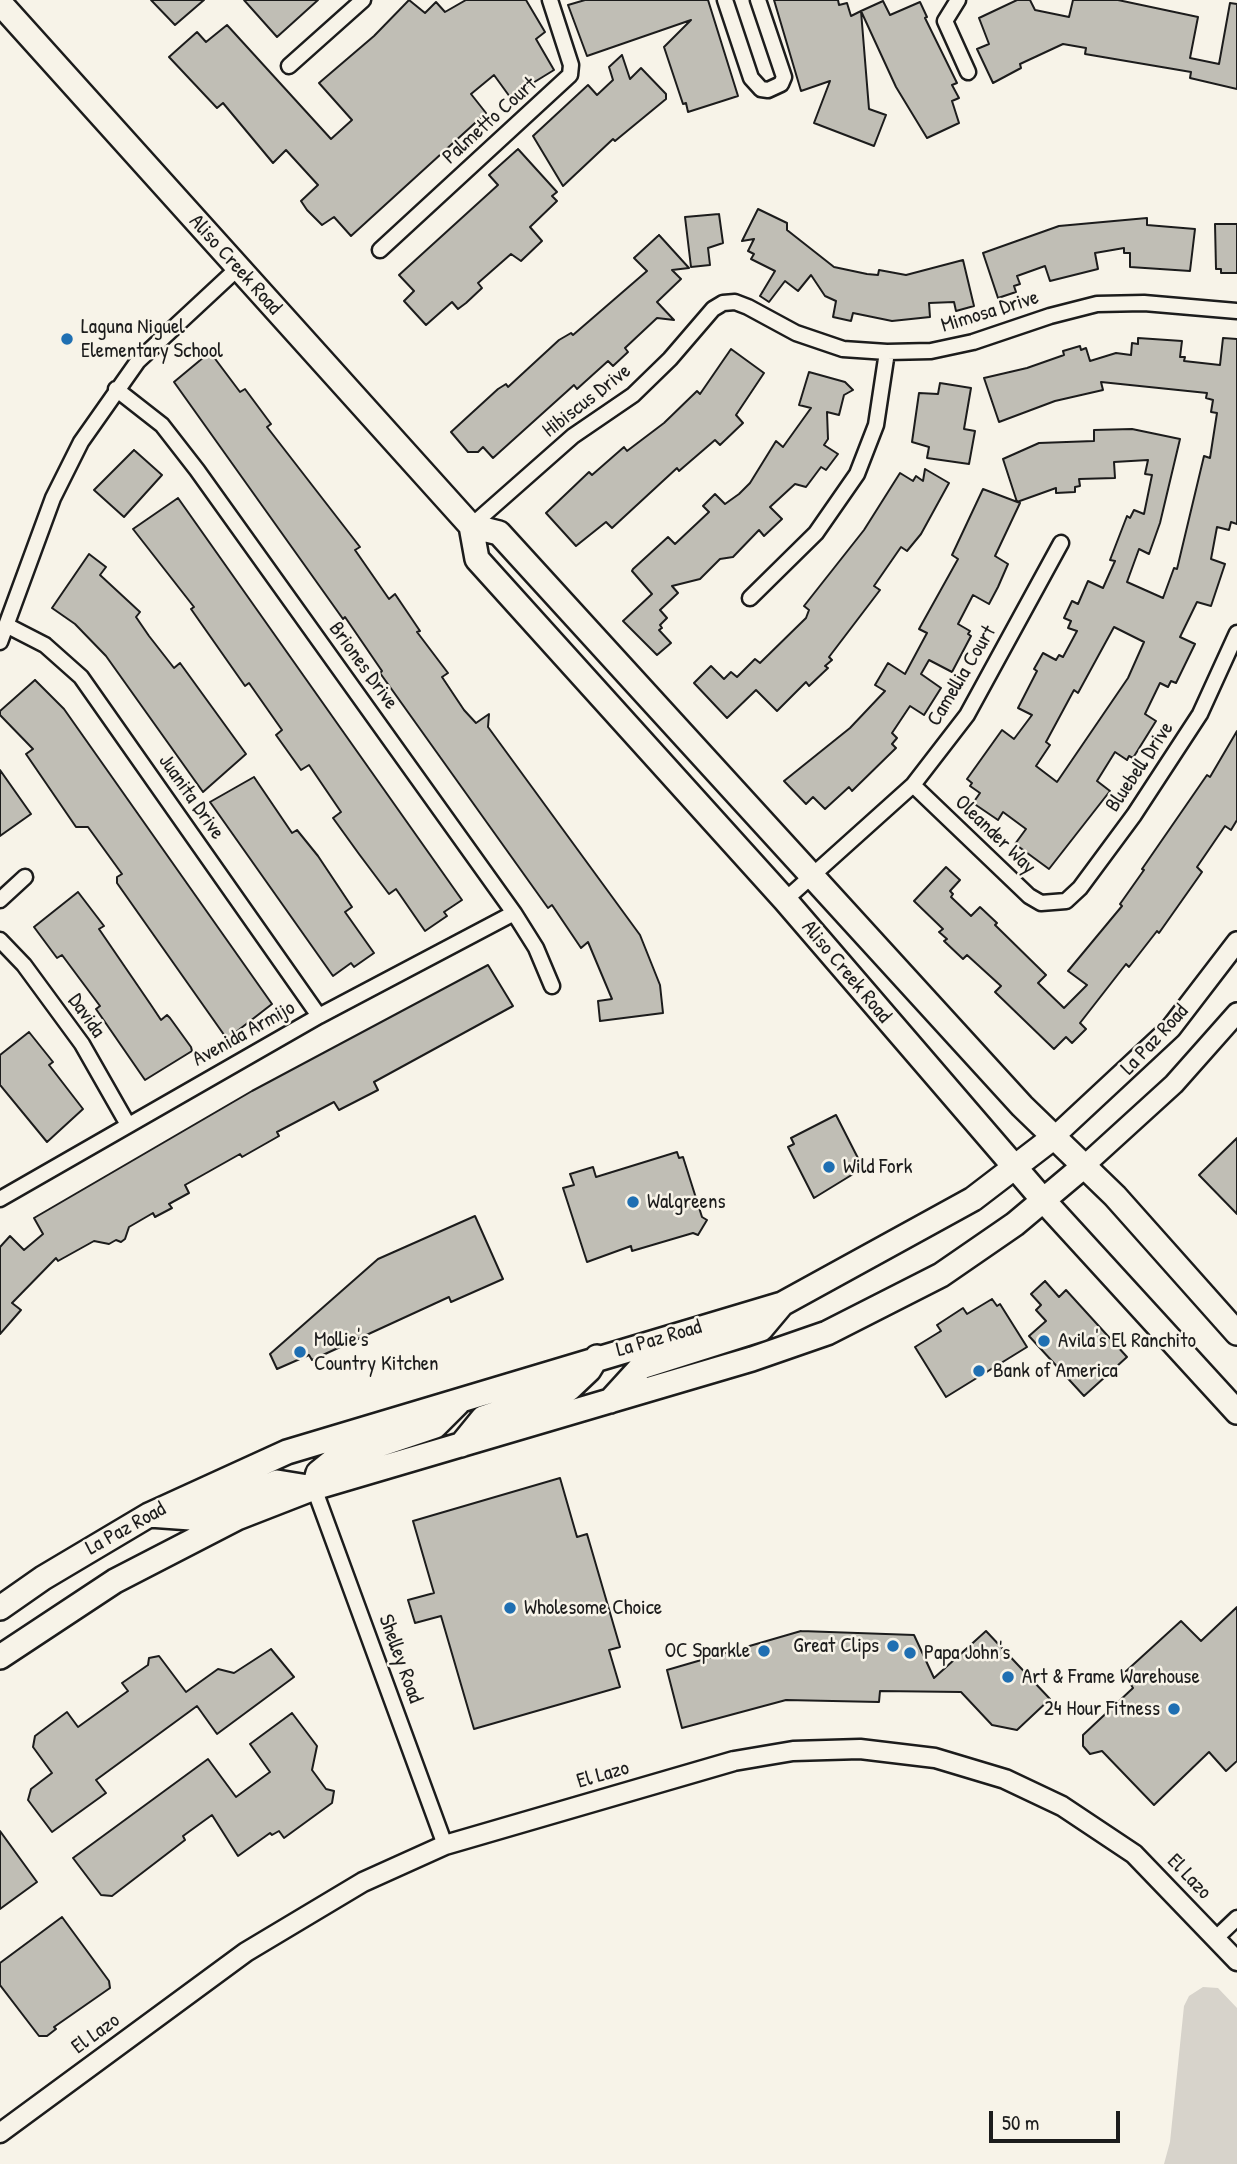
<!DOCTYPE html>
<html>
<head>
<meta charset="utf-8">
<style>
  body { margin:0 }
  #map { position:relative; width:1237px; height:2164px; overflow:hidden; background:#f7f3e8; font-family:"Patrick Hand",sans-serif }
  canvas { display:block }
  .scale { position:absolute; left:989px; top:2111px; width:131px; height:32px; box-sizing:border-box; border:4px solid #1c1c1c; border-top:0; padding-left:9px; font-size:21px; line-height:24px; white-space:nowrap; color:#1c1c1c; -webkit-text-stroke:5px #f7f3e8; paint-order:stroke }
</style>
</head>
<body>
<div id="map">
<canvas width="1237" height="2164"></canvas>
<div class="scale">50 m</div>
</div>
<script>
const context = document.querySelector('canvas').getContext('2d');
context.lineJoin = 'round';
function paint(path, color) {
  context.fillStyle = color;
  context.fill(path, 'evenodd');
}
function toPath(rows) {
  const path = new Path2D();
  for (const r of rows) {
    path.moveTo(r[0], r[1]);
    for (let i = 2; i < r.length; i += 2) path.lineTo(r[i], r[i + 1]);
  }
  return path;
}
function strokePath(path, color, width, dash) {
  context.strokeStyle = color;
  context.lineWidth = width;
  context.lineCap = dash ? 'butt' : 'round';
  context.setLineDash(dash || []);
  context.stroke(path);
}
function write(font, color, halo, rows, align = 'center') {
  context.font = font + ' "Patrick Hand",sans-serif';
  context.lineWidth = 5;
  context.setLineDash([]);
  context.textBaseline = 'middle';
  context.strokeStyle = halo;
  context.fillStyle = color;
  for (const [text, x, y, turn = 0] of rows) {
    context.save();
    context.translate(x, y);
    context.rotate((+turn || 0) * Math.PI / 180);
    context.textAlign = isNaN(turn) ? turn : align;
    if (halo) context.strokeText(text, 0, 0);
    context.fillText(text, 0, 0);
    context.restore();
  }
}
const green = toPath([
  [1203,1987,1218,1988,1237,2008,1237,2164,1164,2164,1170,2142,1184,2006,1189,1996]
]);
const building = toPath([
  [151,0,204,0,175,25,151,0],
  [244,0,318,0,277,37,244,0],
  [409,0,425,13,436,2,445,12,466,0,526,0,545,32,536,39,554,70,510,97,494,75,471,94,486,113,351,236,334,217,322,225,307,210,301,201,318,185,286,150,273,163,223,103,217,108,169,57,197,32,206,42,227,25,331,139,352,120,319,83,374,36,409,0],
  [585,0,708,0,738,96,688,112,686,103,683,104,664,47,691,20,587,56,568,5,585,0],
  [774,0,838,0,839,5,847,3,851,16,861,11,869,109,886,115,874,146,814,123,830,81,801,91,774,0],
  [1017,0,1030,0,1035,10,1069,17,1073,0,1118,0,1198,17,1190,58,1219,64,1230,3,1237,4,1237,89,1190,78,1191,72,1085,54,1086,48,1063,44,1020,64,1021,68,993,83,977,49,989,44,979,18,1017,0],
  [883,1,890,15,920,2,927,17,925,18,957,83,952,85,959,98,952,101,959,123,927,138,896,87,861,11,883,1],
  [622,55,630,79,641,68,666,94,666,99,615,141,613,139,563,186,533,136,588,85,597,95,613,80,609,67,622,55],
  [518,149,557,192,552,196,557,201,530,227,542,241,521,261,511,254,478,283,482,288,466,303,458,309,452,302,426,325,404,301,414,291,399,275,498,185,489,175,518,149],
  [758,209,787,223,787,230,834,267,867,274,878,275,879,270,906,275,963,260,974,306,956,311,954,302,929,303,930,317,892,321,853,313,851,321,833,317,836,301,825,296,811,275,798,291,785,281,769,302,760,296,775,271,751,259,754,254,748,251,754,239,742,241,758,209],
  [719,214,723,243,708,248,710,265,691,267,685,217,719,214],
  [1147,218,1147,225,1195,229,1190,271,1130,267,1130,253,1124,253,1124,248,1095,253,1098,269,1050,281,1045,266,1017,276,1020,284,1014,286,1016,292,998,298,983,253,1059,226,1147,218],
  [1215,224,1237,224,1237,273,1221,273,1221,269,1216,269,1215,224],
  [659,235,689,268,672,270,681,279,657,302,674,320,657,318,625,348,628,352,613,366,608,361,577,389,574,385,493,458,483,447,478,452,468,452,451,432,498,389,506,384,508,387,559,340,571,333,573,335,647,271,634,258,659,235],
  [1138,338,1182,341,1180,357,1185,357,1184,361,1220,365,1223,338,1237,339,1237,524,1231,522,1229,530,1217,527,1211,559,1225,564,1211,606,1197,602,1180,637,1195,644,1176,683,1171,681,1168,687,1160,683,1145,714,1156,721,1133,758,1129,756,1127,760,1115,752,1097,781,1110,791,1049,869,1015,844,1026,829,1003,812,998,820,973,803,980,793,970,786,972,783,967,779,1002,730,1014,739,1032,715,1018,708,1037,671,1034,669,1043,653,1056,660,1059,655,1063,657,1077,631,1068,628,1071,621,1064,618,1072,601,1078,604,1088,581,1103,588,1115,561,1110,560,1127,516,1130,518,1134,510,1144,514,1152,475,1145,474,1148,460,1114,462,1115,478,1079,479,1080,486,1075,487,1075,492,1056,493,1056,488,1017,502,1003,459,1039,443,1094,441,1094,430,1132,429,1180,439,1160,523,1149,554,1139,549,1127,582,1163,598,1174,568,1177,569,1204,456,1210,458,1217,413,1211,412,1213,400,1206,398,1207,393,1101,382,1103,390,1055,401,999,422,984,378,1027,368,1064,355,1063,351,1080,346,1081,350,1086,348,1090,361,1116,353,1131,355,1132,343,1138,344,1138,338],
  [1114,627,1144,642,1128,678,1057,782,1036,766,1050,745,1046,742,1074,690,1078,693,1114,627],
  [731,349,764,373,736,415,743,423,720,445,715,440,679,471,677,468,612,528,606,522,576,546,546,513,589,472,592,475,624,447,627,451,664,423,697,391,700,394,731,349],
  [210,352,240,392,245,389,271,424,267,427,360,547,355,550,389,599,395,594,420,631,417,632,448,673,442,677,464,710,476,723,489,714,488,727,640,935,660,985,663,1013,600,1021,598,1001,612,999,588,942,581,948,552,905,548,908,380,673,382,671,345,617,343,619,174,382,210,352],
  [809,372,845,382,853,390,844,395,839,415,827,412,828,439,824,445,838,454,826,470,821,467,806,487,795,484,770,507,782,519,764,536,759,530,733,557,720,559,700,579,672,586,678,593,660,610,667,618,660,625,662,628,659,630,671,643,657,655,623,621,652,594,632,571,633,569,668,537,675,544,709,512,703,506,715,494,725,504,739,494,750,483,776,441,783,447,811,408,799,405,809,372],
  [940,383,971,388,964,429,975,431,969,464,927,458,929,447,912,442,919,393,938,394,940,383],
  [134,450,162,475,124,517,94,490,134,450],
  [925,469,949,483,921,534,907,551,901,547,874,586,880,590,829,657,832,660,825,666,828,668,809,686,806,682,777,711,756,690,727,718,694,683,711,666,724,679,731,672,737,677,755,659,760,663,806,618,809,610,804,606,864,530,900,473,913,481,916,476,923,481,925,469],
  [983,489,1020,503,995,556,1008,564,998,587,989,604,973,595,958,624,970,631,968,634,971,636,952,672,929,660,921,674,941,688,924,715,910,706,892,733,897,738,892,744,896,748,852,791,849,787,825,809,813,797,806,804,784,781,850,728,885,691,875,685,888,663,905,674,927,633,919,629,958,559,952,555,983,489],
  [178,498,462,900,444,912,447,916,425,931,396,889,389,894,359,854,333,818,341,812,309,765,301,770,276,735,282,730,249,683,245,686,191,609,194,607,133,529,178,498],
  [89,554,106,567,100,575,140,612,136,617,149,636,174,668,180,663,246,754,203,792,106,656,75,624,52,608,89,554],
  [35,680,64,709,272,1004,227,1039,117,883,117,877,122,874,88,827,76,827,26,754,33,749,0,715,0,711,35,680],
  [1237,731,1237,820,1231,830,1225,826,1197,867,1202,872,1159,933,1157,931,1129,967,1126,964,1080,1023,1086,1029,1072,1043,1066,1037,1054,1049,995,992,1001,986,967,955,963,959,944,941,947,939,939,932,943,929,914,901,946,867,960,880,950,891,953,894,951,897,971,916,980,907,997,923,995,925,1046,975,1038,983,1064,1008,1087,985,1068,971,1122,906,1120,904,1144,870,1142,869,1207,775,1210,777,1237,731],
  [0,770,31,814,0,836,0,770],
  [254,777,292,833,297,830,318,856,352,907,345,912,374,953,354,967,351,963,333,976,210,802,254,777],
  [78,892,104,926,99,929,151,1005,161,1020,167,1015,170,1018,191,1047,192,1051,145,1080,96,1009,100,1006,62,955,57,958,34,927,78,892],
  [488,965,513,1006,374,1082,378,1090,339,1110,334,1102,277,1132,279,1136,242,1157,240,1154,185,1185,189,1193,169,1204,172,1208,155,1217,153,1213,129,1227,125,1239,121,1242,116,1240,109,1244,94,1241,58,1261,56,1258,12,1303,21,1310,0,1334,0,1247,10,1236,24,1250,43,1234,34,1218,252,1091,488,965],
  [29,1032,53,1062,49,1065,83,1109,47,1142,0,1085,0,1055,29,1032],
  [836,1115,863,1168,814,1198,788,1147,794,1144,791,1138,836,1115],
  [1237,1138,1237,1214,1199,1175,1237,1138],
  [677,1152,679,1158,683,1157,702,1217,707,1220,698,1235,693,1233,632,1251,631,1246,587,1262,563,1188,574,1185,570,1174,593,1167,596,1177,677,1152],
  [475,1216,503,1279,451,1302,449,1297,312,1360,309,1355,277,1369,270,1354,378,1259,475,1216],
  [1045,1281,1059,1297,1066,1290,1127,1357,1084,1396,1029,1336,1046,1321,1036,1310,1041,1305,1031,1294,1045,1281],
  [992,1299,997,1306,1000,1304,1027,1347,946,1397,915,1347,941,1331,937,1325,963,1308,967,1314,992,1299],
  [560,1478,577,1537,587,1534,620,1647,609,1650,620,1687,474,1729,441,1616,415,1623,408,1600,434,1593,413,1521,560,1478],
  [1237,1607,1237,1761,1226,1771,1209,1752,1154,1805,1102,1751,1090,1754,1083,1746,1083,1735,1133,1688,1124,1673,1181,1621,1201,1641,1237,1607],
  [801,1631,914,1635,934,1678,986,1631,1050,1699,1017,1730,992,1725,961,1692,880,1691,879,1702,786,1700,682,1728,667,1670,801,1631],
  [271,1649,294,1677,217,1734,197,1706,96,1780,106,1793,52,1832,28,1800,31,1789,52,1773,33,1747,35,1736,67,1712,78,1727,128,1691,122,1683,148,1665,149,1658,159,1656,186,1692,218,1669,234,1673,271,1649],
  [292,1713,317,1746,312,1770,326,1789,334,1791,332,1803,284,1838,279,1831,272,1835,270,1833,238,1856,212,1815,183,1836,185,1840,112,1896,101,1895,73,1858,208,1759,236,1797,270,1772,250,1744,292,1713],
  [0,1831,37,1882,0,1909,0,1831],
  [62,1917,109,1981,110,1988,54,2027,56,2029,47,2036,39,2036,0,1985,0,1963,62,1917]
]);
const minor = toPath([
  [725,0,751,78,761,89,768,90,781,84,784,77,758,0],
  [958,0,945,21,968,72],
  [289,66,363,0],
  [380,250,570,75,571,65,550,0],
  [116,389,162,425,197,470,514,913,536,948,552,986],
  [471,526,573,436,633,395,670,359,713,309,723,303,735,302,748,307,796,333,843,349,887,352,931,351,973,342,1050,316,1097,304,1144,303,1237,311],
  [750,598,816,533,857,474,876,425,887,352],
  [8,626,45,645,81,677,319,1016],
  [0,642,53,498,81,442,138,361,238,268],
  [913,785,1029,896,1041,903,1066,901,1080,888,1134,815,1200,714,1237,633],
  [0,900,25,877],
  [785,900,913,785,967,715,1061,543],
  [0,940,24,965,82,1044,127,1123],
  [0,1199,319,1016,514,913],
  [314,1488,445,1845],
  [1216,1938,1237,1918]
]);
const tertiary = toPath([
  [0,2133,246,1952,363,1882,445,1845,734,1761,793,1751,860,1749,935,1758,1005,1779,1062,1806,1134,1854,1237,1961]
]);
const secondary = toPath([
  [1054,1137,1171,1028,1237,942],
  [1084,1166,1174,1084,1237,1013]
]);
const primary = toPath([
  [0,3,471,526,499,533,1022,1106,1115,1196,1237,1333],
  [471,526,477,559,785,900,1044,1201,1237,1412],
  [610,1401,641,1367,761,1329,782,1304],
  [461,1445,483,1418,569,1389,589,1370,597,1357],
  [149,1515,191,1518,277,1482,314,1488,318,1473,334,1460,435,1426,458,1403],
  [0,1608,43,1578,149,1515,287,1452,782,1304,973,1199,1054,1137],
  [0,1657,115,1581,237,1518,314,1488,752,1359,827,1333,941,1275,1015,1224,1084,1166]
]);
const markers = [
  [67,339,7,"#1f6fb2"],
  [829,1167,7,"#1f6fb2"],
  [633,1202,7,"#1f6fb2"],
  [1044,1341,7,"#1f6fb2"],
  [300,1352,7,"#1f6fb2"],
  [979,1371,7,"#1f6fb2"],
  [510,1608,7,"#1f6fb2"],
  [893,1646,7,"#1f6fb2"],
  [764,1651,7,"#1f6fb2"],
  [910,1653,7,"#1f6fb2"],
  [1008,1677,7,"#1f6fb2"],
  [1174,1709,7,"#1f6fb2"]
];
const streetNames = [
  ["Palmetto Court",490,121,-42],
  ["Aliso Creek Road",235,265,48],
  ["Mimosa Drive",990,312,-17],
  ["Hibiscus Drive",587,401,-38],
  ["Briones Drive",363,666,54],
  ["Camellia Court",962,676,-59],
  ["Bluebell Drive",1140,767,-56],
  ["Juanita Drive",191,797,55],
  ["Oleander Way",995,835,44],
  ["Aliso Creek Road",846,972,50],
  ["Davida",86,1016,55],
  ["Avenida Armijo",244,1034,-29],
  ["La Paz Road",1155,1040,-47],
  ["La Paz Road",659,1339,-16],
  ["La Paz Road",126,1529,-29],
  ["Shelley Road",400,1659,70],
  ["El Lazo",603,1775,-16],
  ["El Lazo",1189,1877,46],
  ["El Lazo",96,2034,-36]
];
const poiNames = [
  ["Laguna Niguel",81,327],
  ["Elementary School",81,351],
  ["Wild Fork",843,1167],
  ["Walgreens",647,1202],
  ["Mollie's",314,1340],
  ["Country Kitchen",314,1364],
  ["Avila's El Ranchito",1058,1341],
  ["Bank of America",993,1371],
  ["Wholesome Choice",524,1608],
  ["Great Clips",879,1646,"right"],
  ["OC Sparkle",750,1651,"right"],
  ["Papa John's",924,1653],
  ["Art & Frame Warehouse",1022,1677],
  ["24 Hour Fitness",1160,1709,"right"]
];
paint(green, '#d7d3cb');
paint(building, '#c0beb5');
strokePath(building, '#1c1c1c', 2);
strokePath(minor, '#1c1c1c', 19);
strokePath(tertiary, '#1c1c1c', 23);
strokePath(secondary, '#1c1c1c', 24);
strokePath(primary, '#1c1c1c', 28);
strokePath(minor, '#f7f3e8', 14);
strokePath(tertiary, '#f7f3e8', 18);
strokePath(secondary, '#f7f3e8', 19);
strokePath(primary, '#f7f3e8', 23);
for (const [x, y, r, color] of markers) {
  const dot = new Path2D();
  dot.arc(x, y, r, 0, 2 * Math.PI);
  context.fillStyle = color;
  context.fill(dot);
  strokePath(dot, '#f7f3e8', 2.5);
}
write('21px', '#1c1c1c', '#f7f3e8', streetNames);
write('21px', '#1c1c1c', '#f7f3e8', poiNames, 'left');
</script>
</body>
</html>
